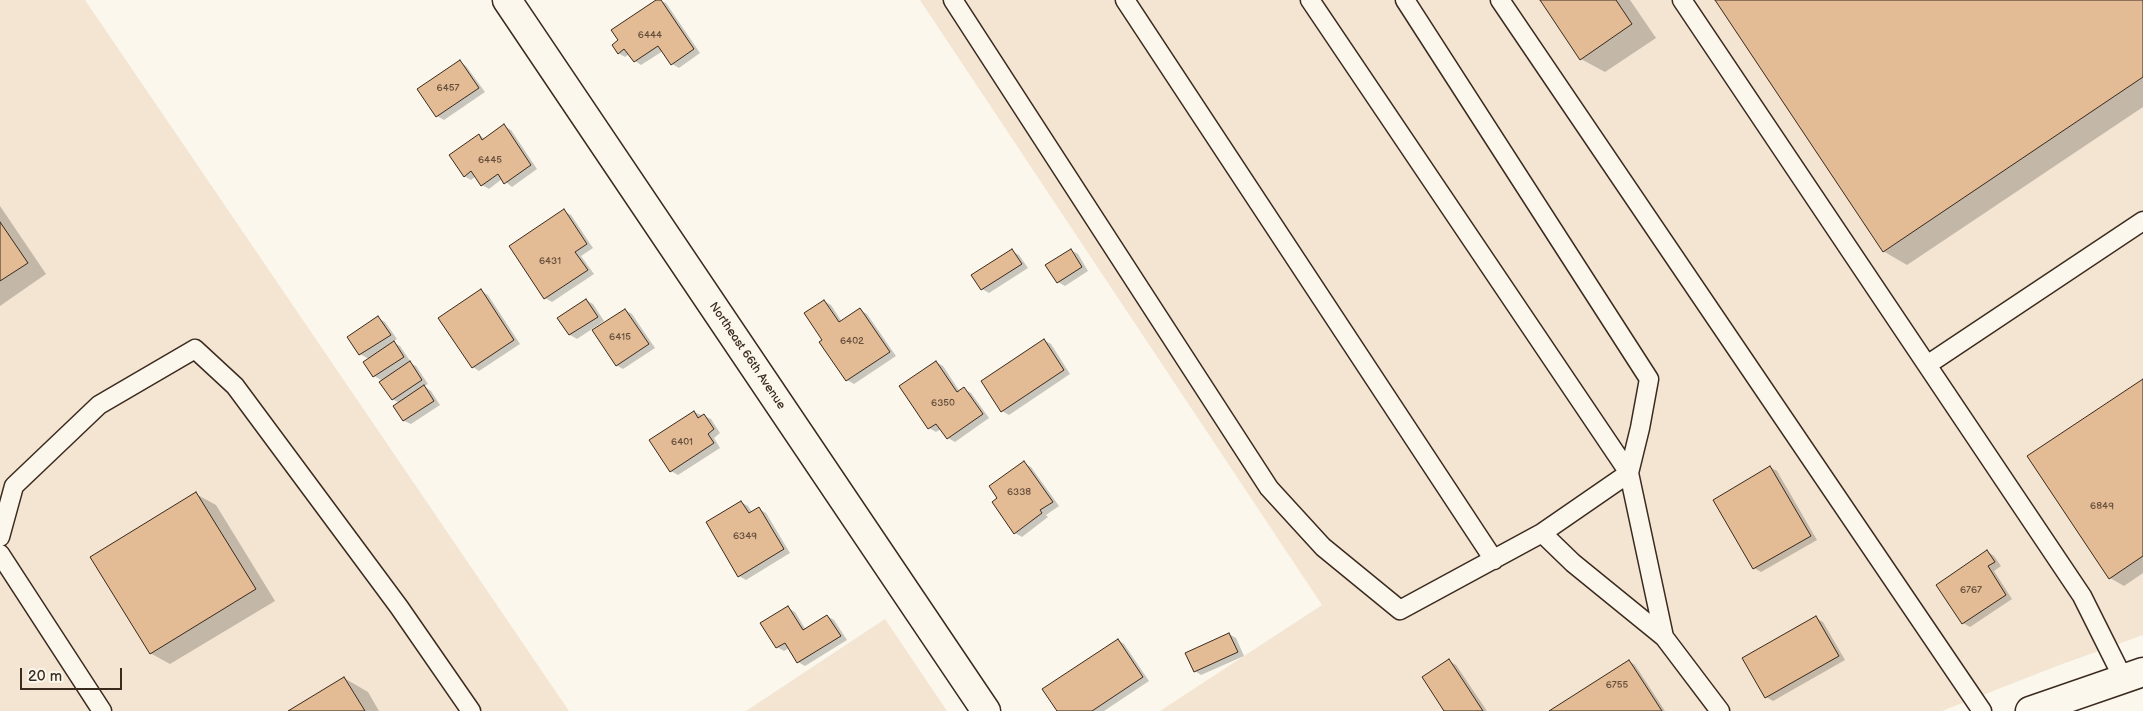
<!DOCTYPE html>
<html>
<head>
<meta charset="utf-8">
<style>
  body { margin:0 }
  #map { position:relative; width:2143px; height:711px; overflow:hidden; background:#fbf7ec; font-family:"Balsamiq Sans",sans-serif }
  canvas { display:block }
  .scale { position:absolute; left:20px; top:668px; width:102px; height:22px; box-sizing:border-box; border:2px solid #3b2a1e; border-top:0; padding-left:6px; font-size:15px; line-height:18px; white-space:nowrap; color:#3b2a1e; -webkit-text-stroke:4px #fbf7ec; paint-order:stroke }
</style>
</head>
<body>
<div id="map">
<canvas width="2143" height="711"></canvas>
<div class="scale">20 m</div>
</div>
<script>
const context = document.querySelector('canvas').getContext('2d');
context.lineJoin = 'round';
function paint(path, color) {
  context.fillStyle = color;
  context.fill(path, 'evenodd');
}
function toPath(rows) {
  const path = new Path2D();
  for (const r of rows) {
    path.moveTo(r[0], r[1]);
    for (let i = 2; i < r.length; i += 2) path.lineTo(r[i], r[i + 1]);
  }
  return path;
}
function strokePath(path, color, width, dash) {
  context.strokeStyle = color;
  context.lineWidth = width;
  context.lineCap = dash ? 'butt' : 'round';
  context.setLineDash(dash || []);
  context.stroke(path);
}
function write(font, color, halo, rows, align = 'center') {
  context.font = font + ' "Balsamiq Sans",sans-serif';
  context.lineWidth = 4;
  context.setLineDash([]);
  context.textBaseline = 'middle';
  context.strokeStyle = halo;
  context.fillStyle = color;
  for (const [text, x, y, turn = 0] of rows) {
    context.save();
    context.translate(x, y);
    context.rotate((+turn || 0) * Math.PI / 180);
    context.textAlign = isNaN(turn) ? turn : align;
    if (halo) context.strokeText(text, 0, 0);
    context.fillText(text, 0, 0);
    context.restore();
  }
}
const built = toPath([
  [0,0,85,0,569,711,0,711],
  [920,0,2143,0,2143,635,2057,666,1942,711,1160,711,1322,605],
  [885,619,947,711,746,711]
]);
const shadow = toPath([
  [658,0,666,3,700,53,679,68,672,64,663,51,641,65,635,61,629,54,625,57,618,53],
  [1541,0,1630,0,1656,38,1605,72,1581,59],
  [1716,0,2143,0,2143,107,1907,265,1883,251],
  [460,62,466,66,485,92,444,120,437,116],
  [504,126,511,130,537,169,512,187,502,179,489,189,482,185,476,176,471,180,464,176,479,135,485,139],
  [0,206,46,274,0,306],
  [564,211,571,215,593,248,581,256,594,274,552,302,545,298],
  [1071,250,1078,254,1088,271,1065,286,1058,282,1047,266],
  [1012,251,1019,255,1028,268,989,293,982,289,973,276],
  [481,291,488,295,520,344,479,371,473,367],
  [586,300,593,304,604,321,577,339,570,335,559,318],
  [824,301,831,305,842,322,860,310,867,314,896,356,854,384,847,380,821,342,824,341],
  [625,310,632,314,655,348,623,369,616,365],
  [378,318,385,322,397,339,392,342,400,346,410,361,408,362,416,366,428,384,424,386,431,391,440,405,411,424,404,421,395,407,400,403,392,399,383,381,374,376,369,359,360,354,349,337],
  [1044,340,1051,344,1070,374,1009,415,1002,411],
  [936,362,943,366,960,392,964,389,971,393,989,418,955,442,948,438,941,429,936,432,929,428,900,387],
  [2143,380,2143,573,2124,586,2110,578,2029,457],
  [694,412,711,419,720,433,714,438,720,448,678,475,671,471],
  [1024,463,1031,467,1059,506,1046,515,1048,517,1022,537,1015,533],
  [1770,467,1777,471,1817,540,1761,572,1754,568],
  [196,494,216,505,275,601,170,664,150,653],
  [741,502,748,506,752,512,759,509,766,513,790,553,746,580,739,576],
  [1988,552,1994,556,2001,566,1994,571,2012,599,1970,627,1963,623],
  [788,608,795,612,806,630,827,616,834,620,847,640,805,666,798,662,789,648,784,651,777,647],
  [1816,618,1823,622,1845,660,1773,701,1766,697],
  [1229,634,1236,638,1244,656,1201,675,1195,671],
  [1118,640,1124,644,1149,681,1104,711,1059,711],
  [1449,661,1456,665,1487,711,1446,711],
  [1629,661,1635,665,1665,711,1552,711],
  [344,678,368,692,379,711,290,711]
]);
const building = toPath([
  [656,0,661,0,694,49,671,65,658,46,634,62,624,49,618,54,612,45,618,40,611,30,656,0],
  [1540,0,1616,0,1632,24,1580,60,1540,0],
  [1715,0,2143,0,2143,77,1883,252,1715,0],
  [460,60,479,88,436,117,417,89,460,60],
  [504,124,531,165,504,184,498,174,481,186,471,171,464,177,449,155,479,134,482,140,504,124],
  [564,209,587,244,575,252,588,270,544,299,509,246,564,209],
  [0,222,28,263,0,281,0,222],
  [1012,249,1022,264,981,290,971,275,1012,249],
  [1071,249,1082,267,1057,283,1045,265,1071,249],
  [481,289,514,340,472,368,438,318,481,289],
  [586,299,598,317,569,335,557,318,586,299],
  [824,300,839,322,860,308,890,352,846,381,819,342,822,340,804,313,824,300],
  [625,309,649,344,616,366,592,330,625,309],
  [378,316,391,335,359,355,347,337,378,316],
  [1044,339,1064,370,1001,412,981,381,1044,339],
  [394,341,404,357,373,377,363,362,394,341],
  [410,361,422,380,392,400,379,382,410,361],
  [936,361,957,392,964,387,983,414,947,439,936,424,928,429,899,386,936,361],
  [2143,379,2143,556,2109,579,2027,456,2143,379],
  [424,385,434,401,403,421,393,406,424,385],
  [694,411,698,418,704,414,714,429,708,434,714,443,670,472,649,440,694,411],
  [1024,461,1053,502,1040,510,1042,513,1014,534,992,502,997,498,989,486,1024,461],
  [1770,466,1811,536,1753,569,1713,500,1770,466],
  [196,492,256,589,150,654,90,557,196,492],
  [741,501,749,513,759,507,784,549,738,577,706,522,741,501],
  [1987,550,1995,562,1988,566,2006,595,1962,624,1936,585,1987,550],
  [788,606,803,630,827,615,841,636,797,663,785,643,776,648,760,623,788,606],
  [1816,616,1839,656,1765,698,1742,658,1816,616],
  [1229,633,1238,652,1194,672,1185,653,1229,633],
  [1118,639,1143,677,1092,711,1057,711,1042,689,1118,639],
  [1449,659,1483,711,1444,711,1422,677,1449,659],
  [1629,660,1662,711,1549,711,1629,660],
  [344,677,365,711,288,711,344,677]
]);
const service = toPath([
  [953,0,1269,488,1323,547,1400,610,1542,533,1629,473,1310,0],
  [1125,0,1494,560],
  [1405,0,1649,379,1640,428,1629,473,1664,637],
  [1500,0,1982,711],
  [1682,0,2082,596,2123,678],
  [1927,365,2143,221],
  [1542,533,1573,563,1664,637,1720,711],
  [0,537,14,486,99,405,195,349,235,386,399,607,471,711],
  [0,554,102,711]
]);
const minor = toPath([
  [507,0,986,711]
]);
const primary = toPath([
  [2030,711,2143,672]
]);
const numberNames = [
  ["6444",650,35],
  ["6457",448,88],
  ["6445",490,160],
  ["6431",550,261],
  ["6415",620,337],
  ["6402",852,341],
  ["6350",943,403],
  ["6401",682,442],
  ["6338",1019,492],
  ["6849",2102,506],
  ["6349",745,536],
  ["6767",1971,590],
  ["6755",1617,685]
];
const streetNames = [
  ["Northeast 66th Avenue",747,356,56]
];
paint(built, '#f4e5d2');
paint(shadow, '#0003');
paint(building, '#e3bb94');
strokePath(building, '#3b2a1e', 1);
strokePath(service, '#3b2a1e', 21);
strokePath(minor, '#3b2a1e', 31);
strokePath(primary, '#3b2a1e', 31);
strokePath(service, '#fbf7ec', 18);
strokePath(minor, '#fbf7ec', 28);
strokePath(primary, '#fbf7ec', 28);
write('10px', '#654e3c', null, numberNames);
write('12px', '#3b2a1e', '#fbf7ec', streetNames);
</script>
</body>
</html>
